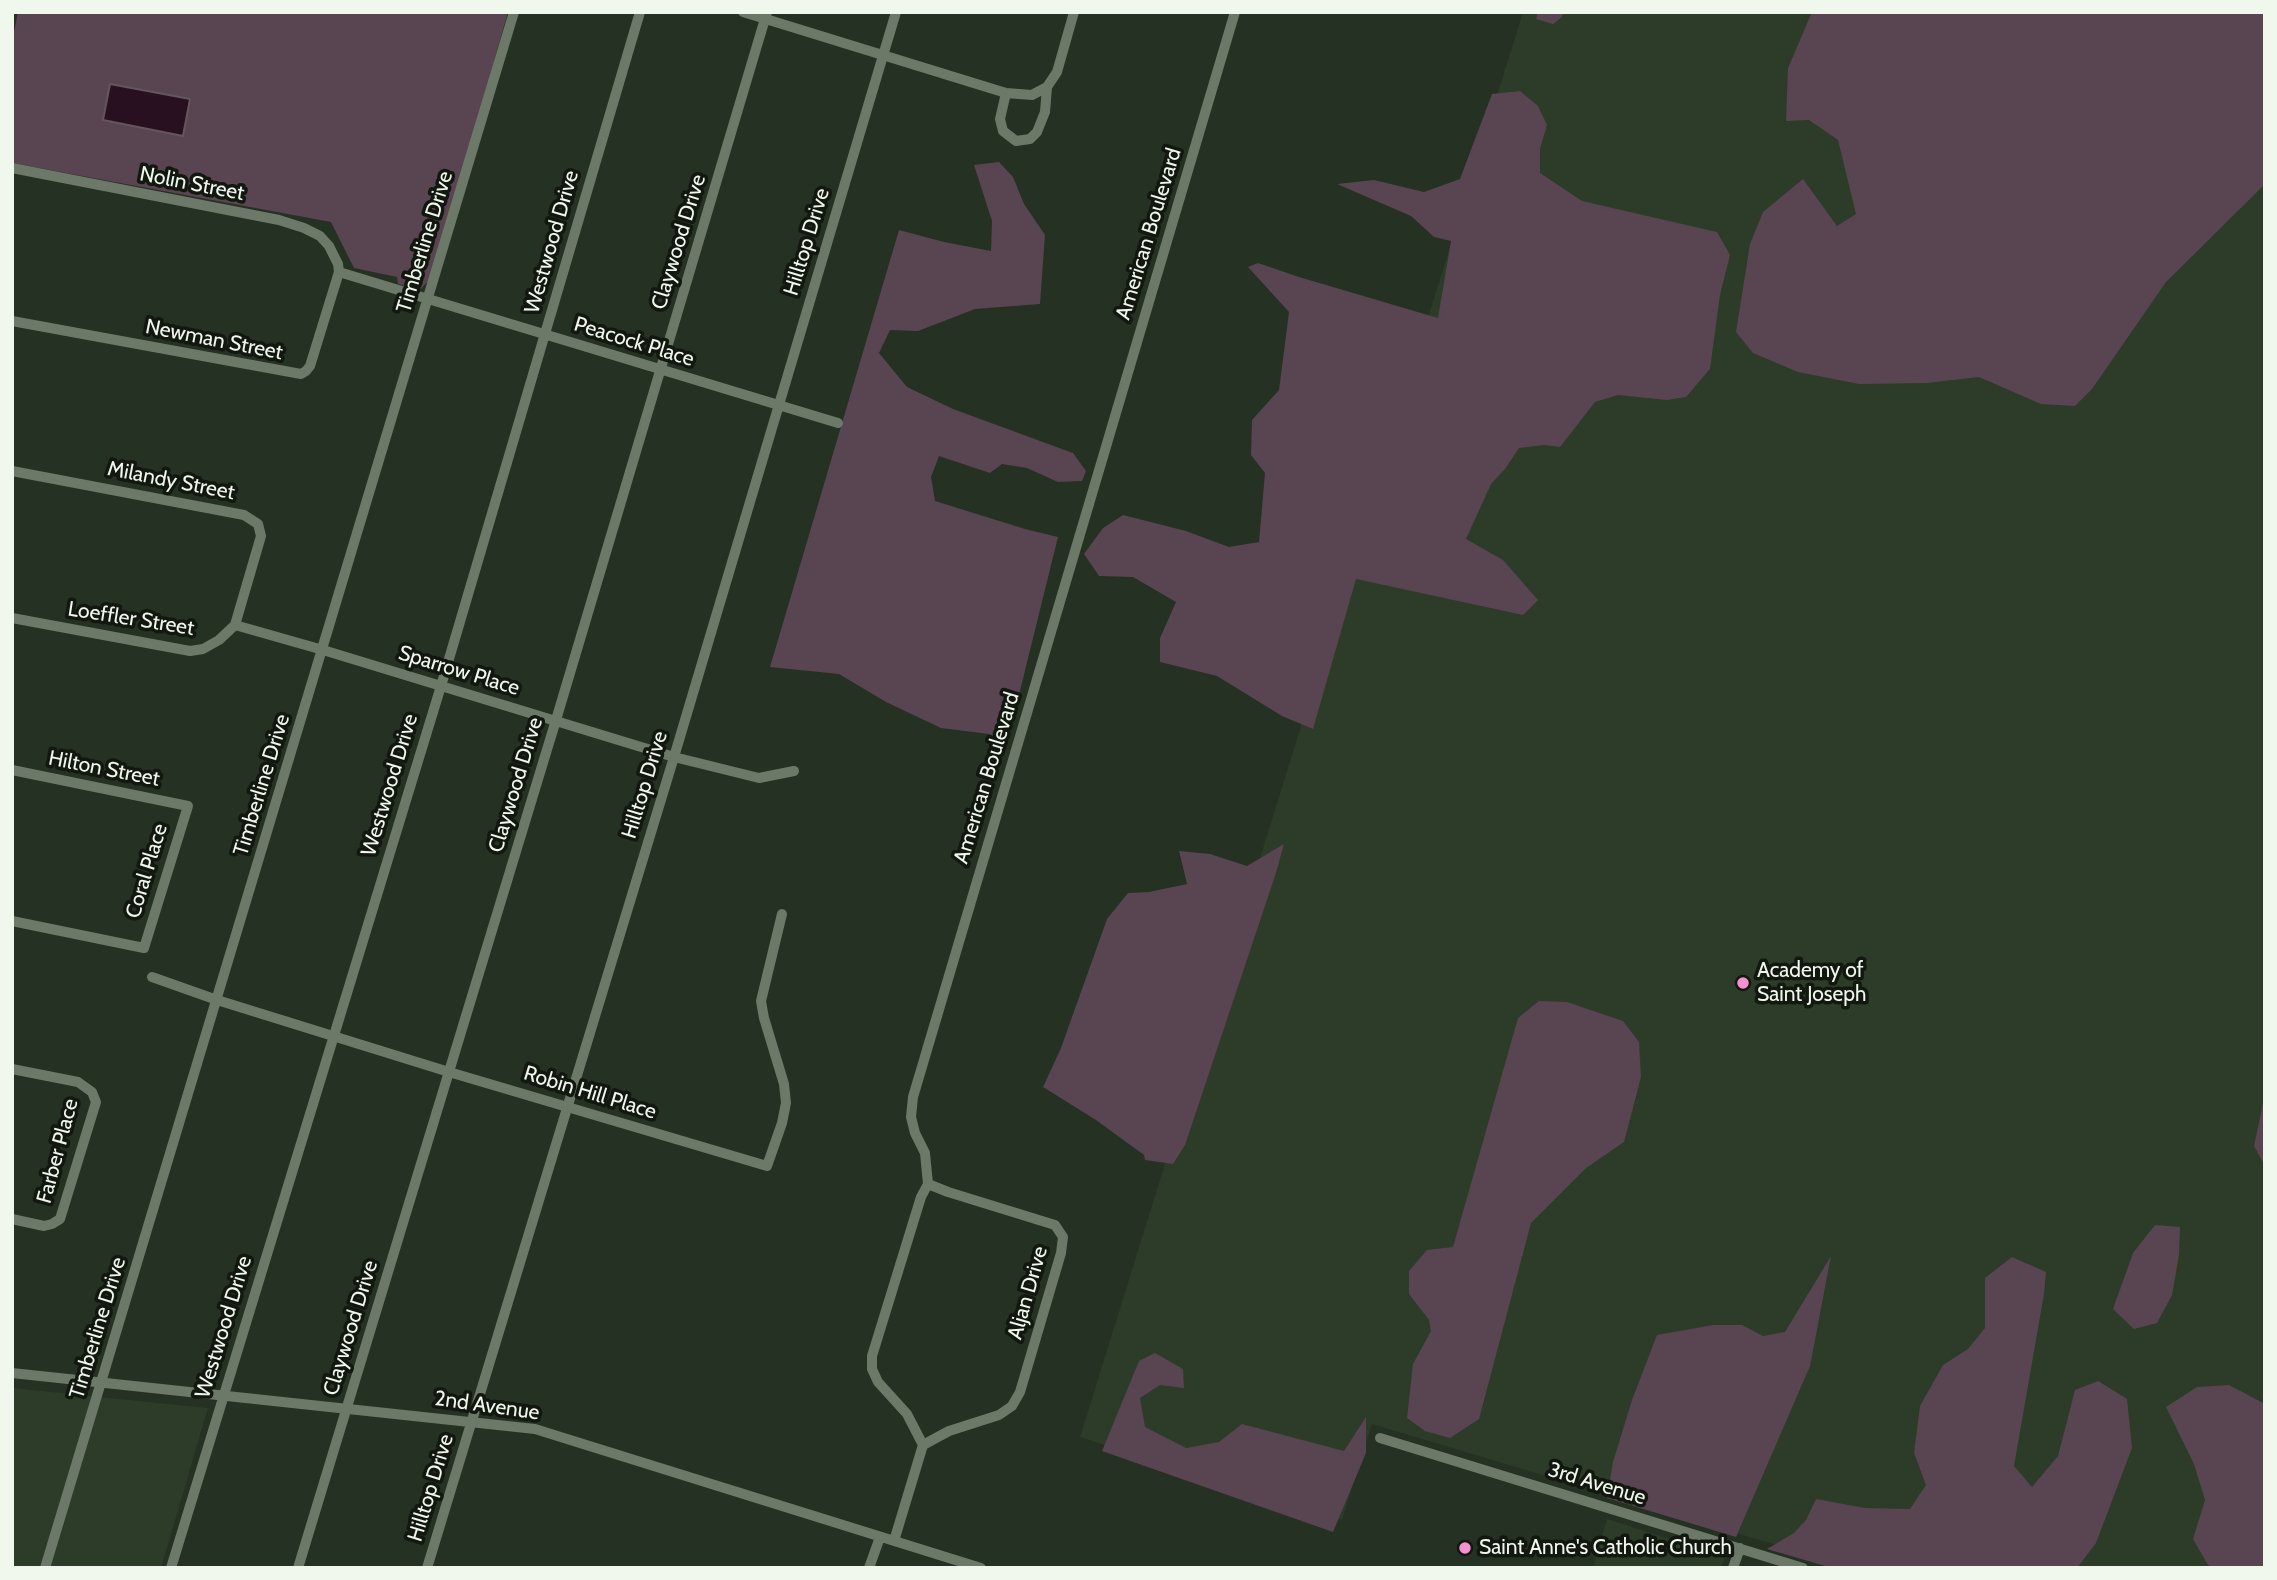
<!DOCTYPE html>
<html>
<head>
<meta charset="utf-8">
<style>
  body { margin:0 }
  #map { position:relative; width:2277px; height:1580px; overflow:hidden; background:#253122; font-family:Cabin,sans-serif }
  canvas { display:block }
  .frame { position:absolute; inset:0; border:14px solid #f0f8ee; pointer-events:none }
</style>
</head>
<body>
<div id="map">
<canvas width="2277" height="1580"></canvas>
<div class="frame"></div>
</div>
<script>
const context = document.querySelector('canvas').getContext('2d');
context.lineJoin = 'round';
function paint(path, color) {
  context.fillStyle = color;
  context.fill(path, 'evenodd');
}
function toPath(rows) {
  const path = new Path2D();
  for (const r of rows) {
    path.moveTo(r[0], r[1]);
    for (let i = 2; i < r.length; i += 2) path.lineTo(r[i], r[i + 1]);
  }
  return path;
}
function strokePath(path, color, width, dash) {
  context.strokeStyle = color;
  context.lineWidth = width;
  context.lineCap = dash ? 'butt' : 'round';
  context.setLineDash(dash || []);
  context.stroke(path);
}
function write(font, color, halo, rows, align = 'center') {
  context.font = font + ' Cabin,sans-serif';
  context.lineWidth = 7;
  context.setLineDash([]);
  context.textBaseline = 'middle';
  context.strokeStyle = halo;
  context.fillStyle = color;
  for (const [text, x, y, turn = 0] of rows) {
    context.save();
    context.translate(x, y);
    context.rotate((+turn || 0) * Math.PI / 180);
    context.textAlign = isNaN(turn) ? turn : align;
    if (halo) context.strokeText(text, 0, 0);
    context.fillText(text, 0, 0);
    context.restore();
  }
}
const built = toPath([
  [1523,12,2265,12,2265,1568,1853,1568,1372,1424,1342,1520,1080,1437],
  [12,1388,208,1408,161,1568,12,1568],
  [1607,1519,1725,1557,1721,1568,1593,1568]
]);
const green = toPath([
  [18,12,508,12,432,277,420,290,398,284,397,277,354,268,331,222,12,163,12,42],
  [1538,12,1563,12,1562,17,1553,24,1536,19],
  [1812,12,2265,12,2265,184,2166,282,2092,389,2075,406,2041,404,1979,377,1927,383,1859,384,1798,372,1753,353,1736,332,1750,244,1763,212,1803,179,1837,226,1856,214,1838,140,1809,120,1786,121,1788,68],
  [1520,91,1538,106,1547,125,1540,149,1540,173,1582,201,1717,232,1730,255,1720,295,1710,369,1686,397,1667,400,1618,395,1595,402,1560,447,1544,445,1519,448,1505,469,1491,484,1466,539,1503,560,1538,600,1523,615,1356,579,1313,729,1282,716,1217,676,1160,662,1160,638,1176,602,1133,577,1099,576,1084,554,1103,528,1123,515,1186,531,1229,547,1259,542,1265,473,1251,455,1252,420,1279,390,1289,312,1248,267,1258,263,1299,277,1438,318,1451,241,1434,237,1411,216,1337,184,1374,180,1424,192,1460,179,1492,94],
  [999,162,1013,177,1024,204,1045,235,1040,304,975,309,918,331,890,330,879,353,907,387,953,409,1073,453,1086,471,1082,481,1058,482,1027,468,1002,464,990,473,939,456,931,477,935,501,1025,529,1058,537,1016,707,1000,740,989,734,941,728,886,702,839,674,770,667,899,230,944,242,991,251,992,221,974,165],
  [1284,844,1275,876,1185,1145,1173,1164,1145,1160,1144,1155,1096,1120,1043,1087,1061,1048,1107,919,1128,893,1149,892,1187,884,1179,851,1210,854,1247,866],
  [1539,1001,1567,1002,1623,1021,1639,1042,1641,1077,1624,1142,1586,1168,1531,1223,1479,1419,1450,1438,1425,1431,1407,1418,1413,1364,1431,1331,1429,1320,1409,1294,1409,1271,1427,1250,1453,1247,1518,1018],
  [2265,1094,2265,1166,2254,1146],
  [2155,1225,2180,1227,2179,1255,2172,1295,2157,1323,2134,1329,2113,1309,2133,1253],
  [1831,1256,1810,1366,1736,1537,1607,1498,1613,1462,1632,1400,1657,1335,1713,1325,1742,1325,1763,1336,1785,1332],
  [2012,1257,2046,1272,2044,1294,2014,1466,2032,1487,2058,1456,2075,1390,2098,1381,2127,1399,2132,1448,2096,1543,2077,1568,1832,1568,1767,1549,1794,1533,1806,1520,1816,1499,1865,1508,1910,1509,1926,1485,1914,1453,1920,1406,1943,1365,1968,1349,1985,1328,1985,1278],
  [1155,1353,1183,1369,1184,1388,1160,1385,1140,1398,1145,1427,1186,1448,1219,1442,1242,1424,1344,1451,1366,1417,1366,1453,1333,1532,1102,1451,1139,1361],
  [2229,1385,2265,1404,2265,1568,2214,1568,2208,1565,2193,1539,2205,1500,2194,1464,2166,1407,2197,1387]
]);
const water = toPath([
  [110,84,190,99,183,136,103,120,110,84]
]);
const minor = toPath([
  [743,12,1006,93,1032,95,1047,87,1057,72,1074,12],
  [1006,93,1000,119,1003,131,1016,141,1030,139,1037,132,1045,112,1047,87],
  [12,168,279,220,304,228,320,236,329,246,338,264,339,272,310,366,306,371,301,374,12,321],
  [339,272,838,423],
  [12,471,244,515,258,524,261,536,235,625,219,640,203,649,190,651,12,618],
  [235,625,323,650,674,757,759,778,794,771],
  [12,770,188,806,144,948,12,921],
  [152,977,217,1000,449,1072,767,1166,782,1123,786,1103,784,1084,764,1018,761,1001,782,914],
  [12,1069,78,1082,92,1092,96,1102,60,1219,52,1224,44,1226,12,1219],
  [12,1373,535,1429,981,1568],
  [1380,1438,1803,1568],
  [923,1445,949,1431,999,1415,1012,1406,1020,1392,1061,1253,1063,1237,1055,1225,948,1192,928,1184],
  [894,1541,923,1445,907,1414,878,1382,872,1369,872,1356,921,1197,928,1184,925,1153,915,1133,911,1117,913,1097,1235,12],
  [45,1568,514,12],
  [171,1568,441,686,640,12],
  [298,1568,556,720,767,12],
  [427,1568,674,757,896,12],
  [869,1568,880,1537],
  [1733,1568,1740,1548]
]);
const markers = [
  [1743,983,7,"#f590d1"],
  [1465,1548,7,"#f590d1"]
];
const streetNames = [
  ["Nolin Street",192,184,11],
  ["American Boulevard",1149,234,-73],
  ["Timberline Drive",425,242,-73],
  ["Westwood Drive",552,242,-74],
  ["Claywood Drive",679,242,-73],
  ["Hilltop Drive",807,242,-73],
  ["Newman Street",214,340,11],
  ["Peacock Place",634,342,17],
  ["Milandy Street",171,481,11],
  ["Loeffler Street",131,619,9],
  ["Sparrow Place",459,671,17],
  ["Hilton Street",104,769,11],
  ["American Boulevard",987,778,-73],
  ["Timberline Drive",262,785,-73],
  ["Westwood Drive",390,785,-73],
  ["Claywood Drive",516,785,-73],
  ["Hilltop Drive",645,785,-73],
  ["Coral Place",147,871,-73],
  ["Robin Hill Place",590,1093,17],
  ["Farber Place",58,1151,-75],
  ["Aljan Drive",1028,1293,-74],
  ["Westwood Drive",224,1327,-73],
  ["Timberline Drive",98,1328,-73],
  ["Claywood Drive",351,1328,-73],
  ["2nd Avenue",487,1406,8],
  ["3rd Avenue",1597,1484,17],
  ["Hilltop Drive",431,1488,-73]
];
const poiNames = [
  ["Academy of",1757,971],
  ["Saint Joseph",1757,995],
  ["Saint Anne's Catholic Church",1479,1548]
];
paint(built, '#2c3c28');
paint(green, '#594451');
paint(water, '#281020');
strokePath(water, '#64565e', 2);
strokePath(minor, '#6c7968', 10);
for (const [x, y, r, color] of markers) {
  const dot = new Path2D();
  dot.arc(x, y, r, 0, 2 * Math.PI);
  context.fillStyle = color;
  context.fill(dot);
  strokePath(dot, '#121710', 2.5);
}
write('21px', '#f0f8ee', '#121710', streetNames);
write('21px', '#f0f8ee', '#121710', poiNames, 'left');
</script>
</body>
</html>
